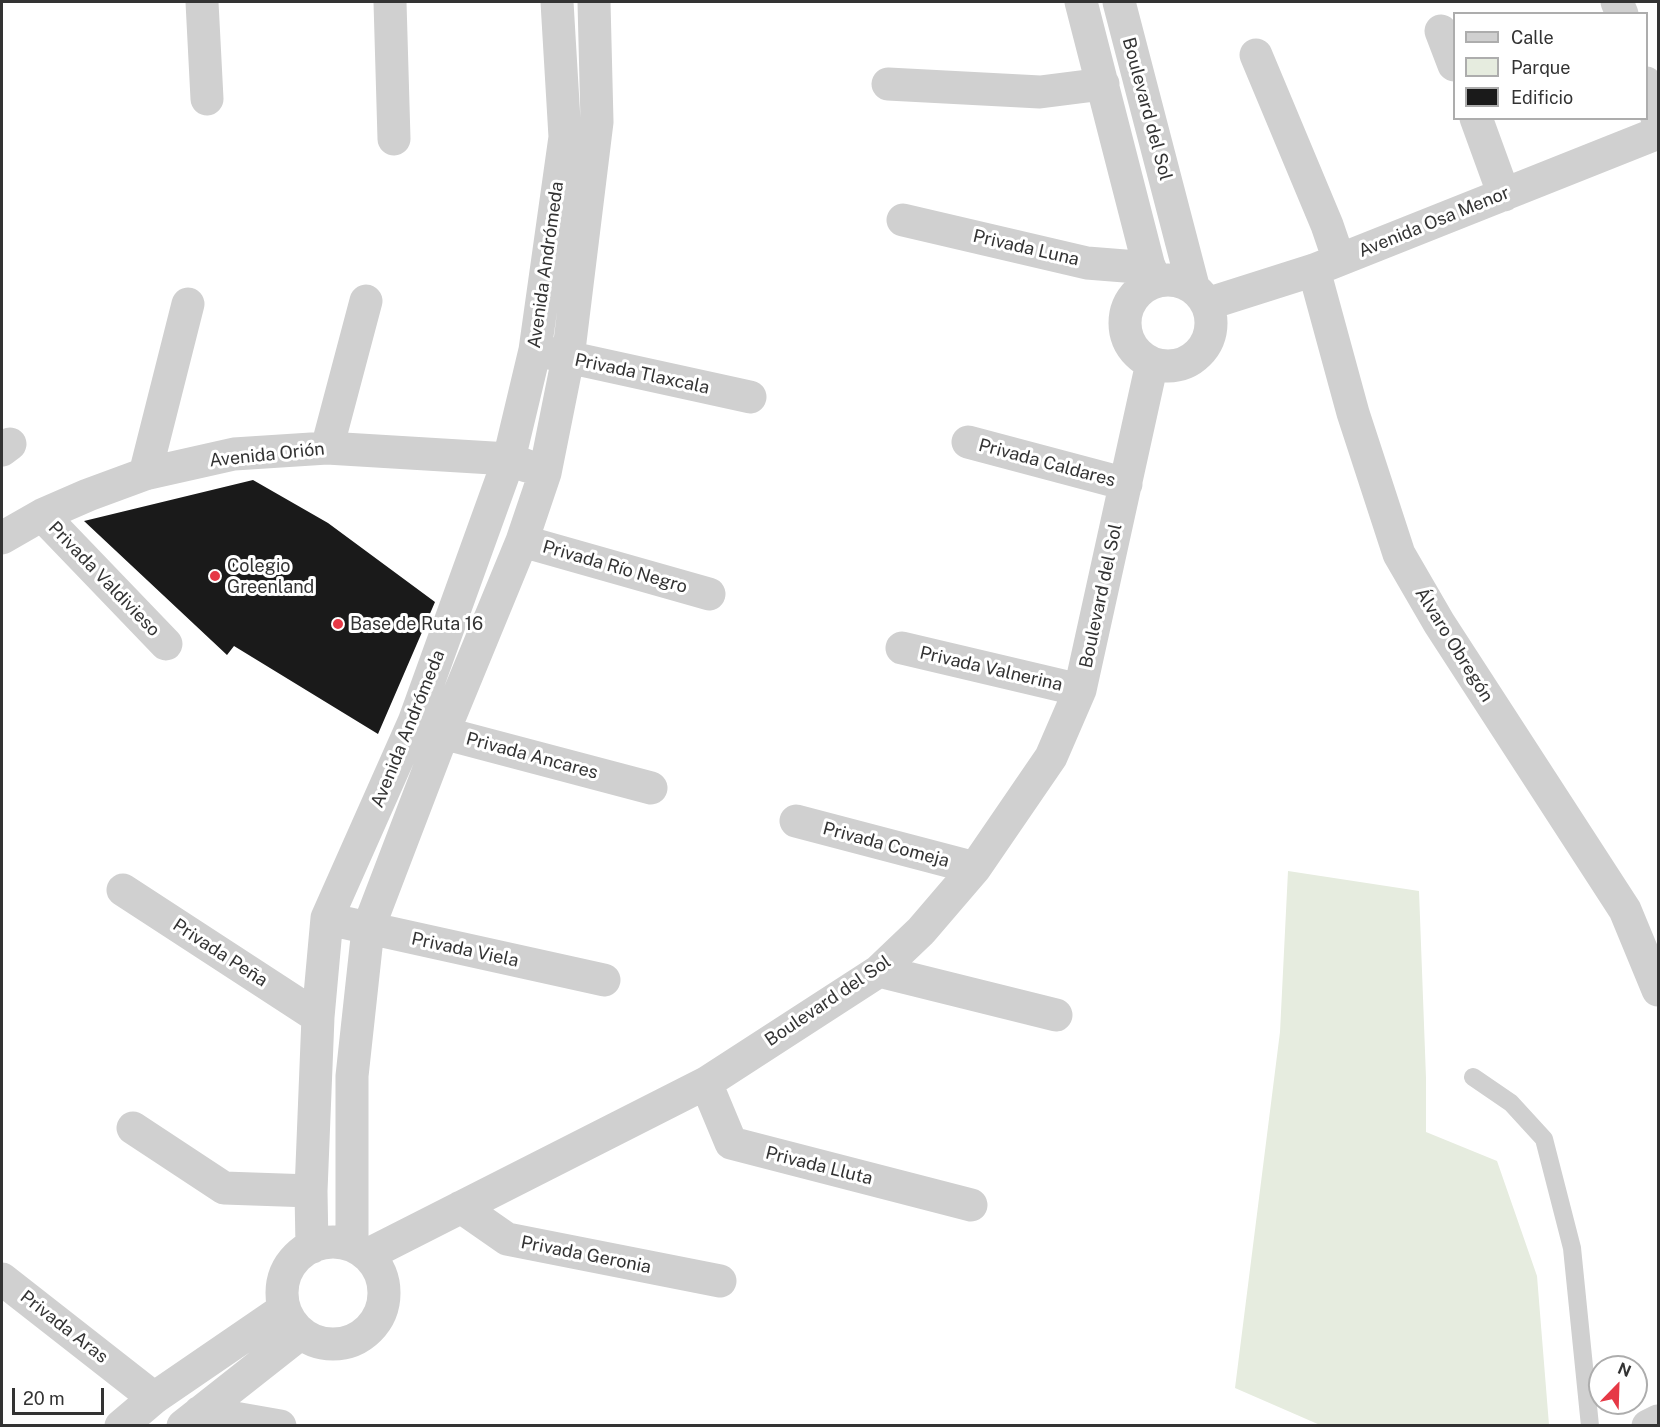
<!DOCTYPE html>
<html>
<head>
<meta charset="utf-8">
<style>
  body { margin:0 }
  #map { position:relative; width:1660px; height:1427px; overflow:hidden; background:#fff; font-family:"Public Sans",sans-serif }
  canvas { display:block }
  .frame { position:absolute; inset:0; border:3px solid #333; pointer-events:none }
  .legend { position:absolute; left:1453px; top:12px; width:195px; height:108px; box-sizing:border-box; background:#fff; border:2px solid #adadad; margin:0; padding:8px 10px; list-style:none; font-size:18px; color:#333 }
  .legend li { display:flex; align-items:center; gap:12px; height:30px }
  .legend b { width:30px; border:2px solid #adadad }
  .north { position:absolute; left:1588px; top:1355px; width:60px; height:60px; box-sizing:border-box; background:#fff; border:2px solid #adadad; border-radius:50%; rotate:23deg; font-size:16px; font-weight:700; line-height:24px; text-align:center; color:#333 }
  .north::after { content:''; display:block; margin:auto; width:21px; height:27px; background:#e63946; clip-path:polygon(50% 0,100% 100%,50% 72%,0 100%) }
  .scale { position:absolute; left:12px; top:1388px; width:92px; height:27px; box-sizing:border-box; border:3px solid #333; border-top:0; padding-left:8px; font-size:18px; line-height:21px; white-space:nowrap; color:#333; -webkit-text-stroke:4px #fff; paint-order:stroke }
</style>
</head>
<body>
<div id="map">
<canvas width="1660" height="1427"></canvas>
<div class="frame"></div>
<ul class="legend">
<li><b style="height:8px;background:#d0d0d0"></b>Calle</li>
<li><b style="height:16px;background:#e6ecdf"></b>Parque</li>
<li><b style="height:16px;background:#1a1a1a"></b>Edificio</li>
</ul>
<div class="north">N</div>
<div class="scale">20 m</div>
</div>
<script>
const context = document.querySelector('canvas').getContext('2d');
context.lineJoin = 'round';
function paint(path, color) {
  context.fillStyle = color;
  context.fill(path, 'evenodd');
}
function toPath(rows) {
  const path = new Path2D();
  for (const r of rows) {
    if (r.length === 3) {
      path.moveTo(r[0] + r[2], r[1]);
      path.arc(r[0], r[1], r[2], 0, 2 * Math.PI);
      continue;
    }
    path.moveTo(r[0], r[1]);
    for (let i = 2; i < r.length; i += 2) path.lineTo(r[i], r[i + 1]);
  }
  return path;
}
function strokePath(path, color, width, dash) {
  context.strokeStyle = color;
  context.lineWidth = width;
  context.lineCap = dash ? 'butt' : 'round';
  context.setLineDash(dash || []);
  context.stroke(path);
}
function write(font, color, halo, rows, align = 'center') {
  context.font = font + ' "Public Sans",sans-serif';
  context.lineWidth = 6;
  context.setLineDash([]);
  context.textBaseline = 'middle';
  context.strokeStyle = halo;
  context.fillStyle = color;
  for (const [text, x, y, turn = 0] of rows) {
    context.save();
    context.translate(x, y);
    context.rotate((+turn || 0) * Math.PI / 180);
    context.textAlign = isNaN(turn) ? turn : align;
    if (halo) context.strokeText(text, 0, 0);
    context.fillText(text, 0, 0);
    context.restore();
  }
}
const green = toPath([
  [1288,871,1419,891,1426,1078,1426,1132,1497,1161,1537,1276,1549,1425,1320,1425,1235,1388,1280,1032]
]);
const building = toPath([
  [253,480,328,523,435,602,378,734,234,646,227,655,84,521]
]);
const service = toPath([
  [1473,1077,1511,1103,1544,1139,1572,1248,1590,1426]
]);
const minor = toPath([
  [202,2,207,99],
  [390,2,394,139],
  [1081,2,1153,282],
  [1119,2,1193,286],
  [1617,2,1622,14],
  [1441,31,1454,65],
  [1256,55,1327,225,1339,260],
  [1646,83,1658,121],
  [888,84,1040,92,1103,84],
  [1476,118,1504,195],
  [903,220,1087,263,1150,268],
  [1314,270,1353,413,1399,554,1439,623,1625,910,1658,990],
  [1168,323,43],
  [1207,304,1314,270,1658,133],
  [549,353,750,397],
  [968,442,1126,484],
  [327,448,366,301],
  [2,450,10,444],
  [145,474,188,304],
  [42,515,166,644],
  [2,538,42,515,88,495,145,474,234,454,327,448,509,459,527,466],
  [522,541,709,594],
  [902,648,1080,690],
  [424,726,443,733,651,788],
  [796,821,975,868],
  [123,890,318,1017],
  [346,923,604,980],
  [879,971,1056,1015],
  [706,1083,731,1143,971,1205],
  [133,1128,224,1188,311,1191],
  [461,1207,507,1239,720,1281],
  [333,1293,51],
  [352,1245,352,1076,368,929,443,733,522,541,545,473,568,358,597,122,594,2],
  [312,1247,311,1191,318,1017,327,918,414,722,509,459,535,350,565,137,557,2],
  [367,1255,706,1083,879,971,921,931,975,868,1051,757,1080,690,1152,363],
  [2,1279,154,1398],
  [200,1412,280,1426],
  [121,1426,154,1398,284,1309],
  [183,1426,301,1333],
  [1648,1426,1658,1421]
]);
const markers = [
  [215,576,6,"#e63946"],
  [338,624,6,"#e63946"]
];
const streetNames = [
  ["Boulevard del Sol",1147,109,75],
  ["Avenida Osa Menor",1434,222,-22],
  ["Privada Luna",1026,248,13],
  ["Avenida Andrómeda",546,265,-82],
  ["Privada Tlaxcala",642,374,12],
  ["Avenida Orión",267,455,-6],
  ["Privada Caldares",1047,463,15],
  ["Privada Río Negro",615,567,16],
  ["Privada Valdivieso",104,579,46],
  ["Boulevard del Sol",1101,596,-78],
  ["Álvaro Obregón",1454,645,58],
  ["Privada Valnerina",991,669,13],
  ["Avenida Andrómeda",408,729,-68],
  ["Privada Ancares",532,756,15],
  ["Privada Comeja",886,845,15],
  ["Privada Viela",465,950,12],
  ["Privada Peña",220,953,33],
  ["Boulevard del Sol",828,1001,-34],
  ["Privada Lluta",819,1166,14],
  ["Privada Geronia",586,1255,11],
  ["Privada Aras",64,1327,38]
];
const poiNames = [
  ["Colegio",227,566],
  ["Greenland",227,587],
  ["Base de Ruta 16",350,624]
];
paint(green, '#e6ecdf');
paint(building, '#1a1a1a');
strokePath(service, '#d0d0d0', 18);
strokePath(minor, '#d0d0d0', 33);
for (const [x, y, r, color] of markers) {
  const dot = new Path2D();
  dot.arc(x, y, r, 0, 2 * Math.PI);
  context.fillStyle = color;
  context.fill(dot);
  strokePath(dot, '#fff', 2);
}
write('18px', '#333', '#fff', streetNames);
write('18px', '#333', '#fff', poiNames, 'left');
</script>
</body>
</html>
